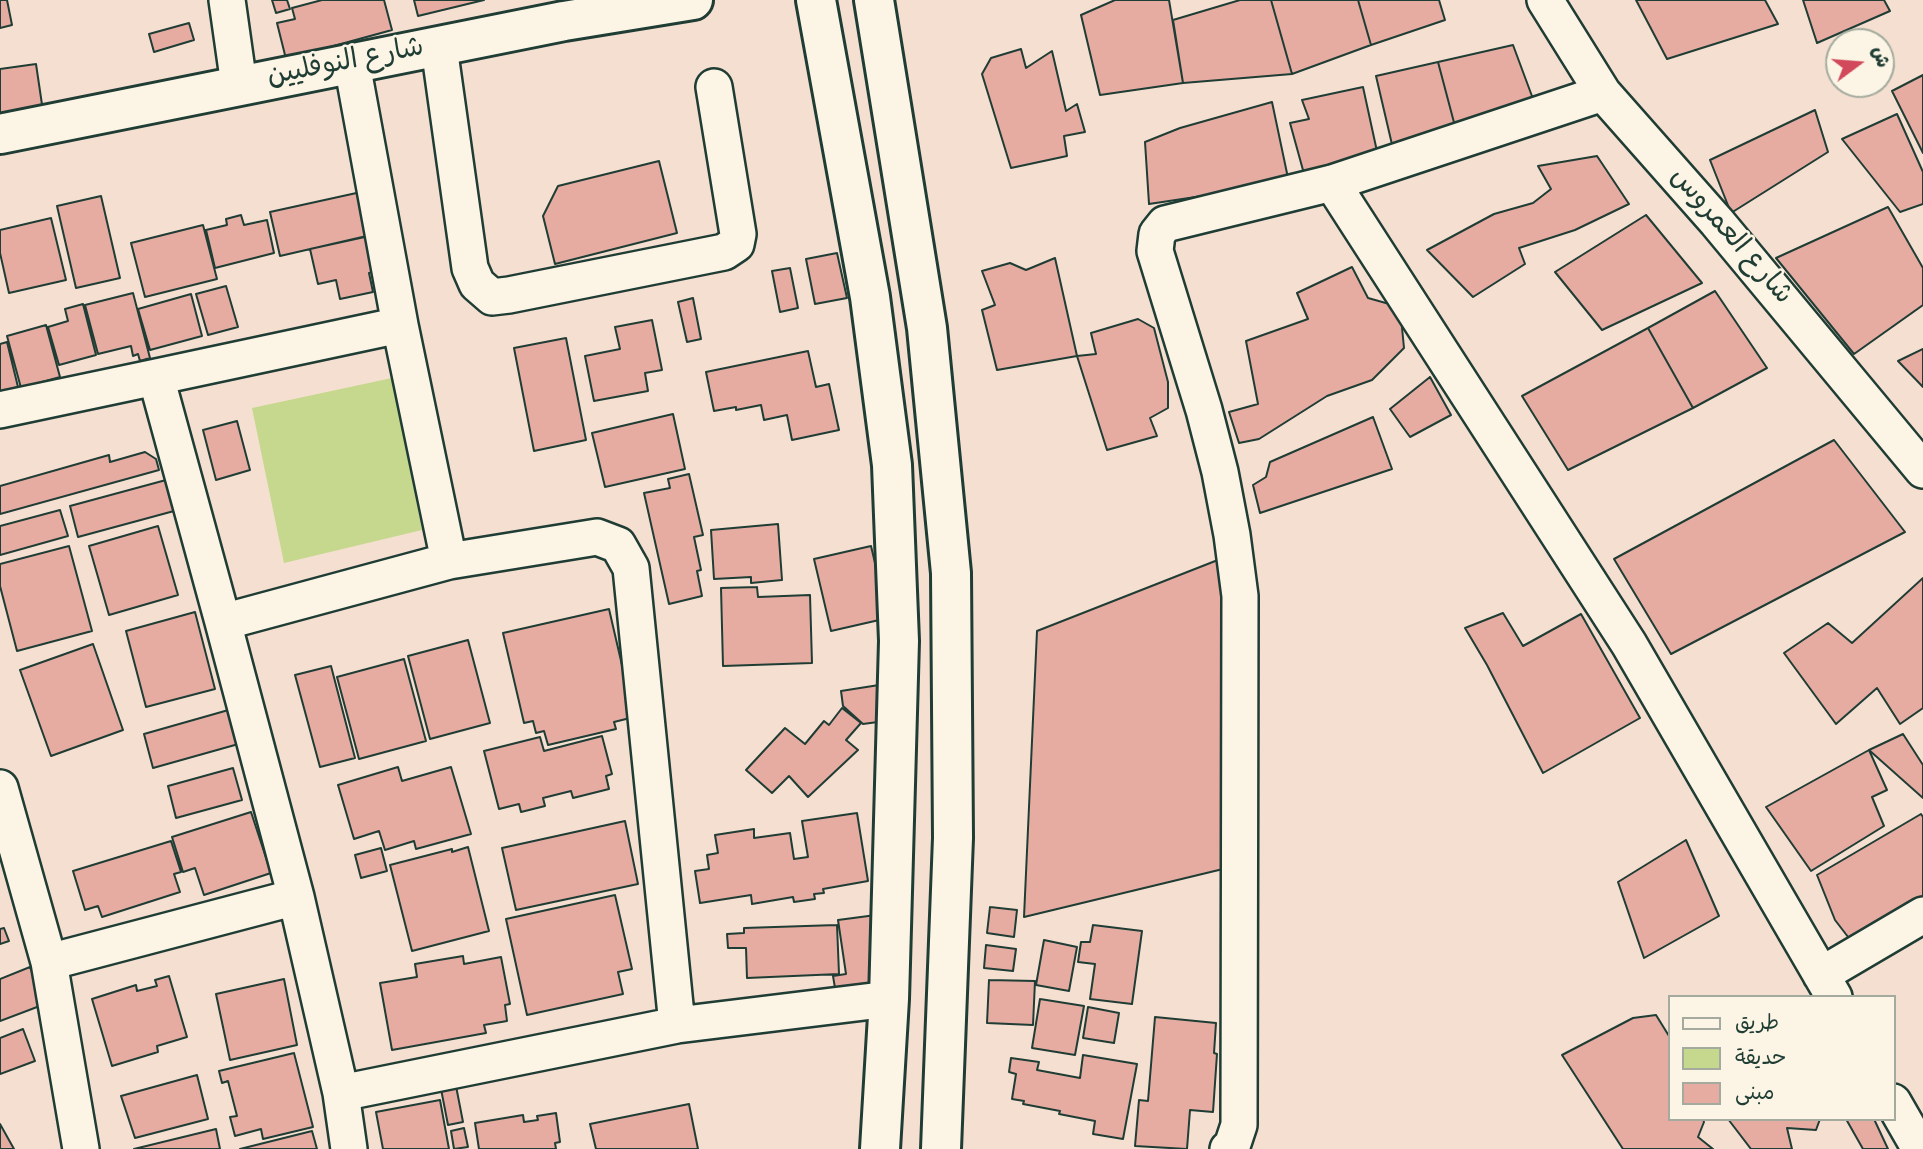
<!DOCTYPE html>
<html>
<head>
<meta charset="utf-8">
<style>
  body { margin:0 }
  #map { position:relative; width:1923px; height:1149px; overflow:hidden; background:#f5dfd1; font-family:Dekko,"Playpen Sans Arabic",sans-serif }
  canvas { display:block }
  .legend { position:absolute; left:1668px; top:995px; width:228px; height:126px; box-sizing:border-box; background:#fcf5e5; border:2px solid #a4ab9e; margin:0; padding:9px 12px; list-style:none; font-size:21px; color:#1f3d34 }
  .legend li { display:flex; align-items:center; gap:14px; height:35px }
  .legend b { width:35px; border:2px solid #a4ab9e }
  .north { position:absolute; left:1825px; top:28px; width:70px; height:70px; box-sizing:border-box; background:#fcf5e5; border:2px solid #a4ab9e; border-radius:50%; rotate:74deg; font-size:19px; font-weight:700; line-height:28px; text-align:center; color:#1f3d34 }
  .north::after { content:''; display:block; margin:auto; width:24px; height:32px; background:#d1495b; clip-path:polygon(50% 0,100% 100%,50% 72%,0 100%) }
</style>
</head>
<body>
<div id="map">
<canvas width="1923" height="1149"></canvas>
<ul class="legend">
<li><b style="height:9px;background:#fcf5e5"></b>طريق</li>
<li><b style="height:19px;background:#c6d88d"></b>حديقة</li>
<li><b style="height:19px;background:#e6aca2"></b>مبنى</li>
</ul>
<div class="north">ش</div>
</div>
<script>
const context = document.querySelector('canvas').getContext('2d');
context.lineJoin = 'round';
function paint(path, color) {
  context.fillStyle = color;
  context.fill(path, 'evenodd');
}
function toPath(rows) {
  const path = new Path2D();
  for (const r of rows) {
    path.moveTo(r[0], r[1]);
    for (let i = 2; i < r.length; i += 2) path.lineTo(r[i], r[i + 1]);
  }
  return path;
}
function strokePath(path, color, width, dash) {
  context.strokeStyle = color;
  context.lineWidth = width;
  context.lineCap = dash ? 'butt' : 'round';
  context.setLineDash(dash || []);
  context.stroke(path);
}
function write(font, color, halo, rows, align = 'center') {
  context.font = font + ' Dekko,"Playpen Sans Arabic",sans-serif';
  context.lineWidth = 5;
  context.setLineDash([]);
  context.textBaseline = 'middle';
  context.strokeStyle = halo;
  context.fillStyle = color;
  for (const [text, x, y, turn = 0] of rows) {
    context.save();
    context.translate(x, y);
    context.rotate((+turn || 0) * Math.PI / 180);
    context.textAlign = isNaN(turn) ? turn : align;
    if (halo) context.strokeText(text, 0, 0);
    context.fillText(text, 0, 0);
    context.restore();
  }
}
const green = toPath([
  [392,378,422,530,284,563,252,408]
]);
const building = toPath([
  [0,0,7,0,12,25,0,28,0,0],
  [272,0,287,0,290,9,276,13,272,0],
  [322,0,384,0,392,30,286,59,277,23,295,19,292,8,322,0],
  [414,0,484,0,418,16,414,0],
  [1115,0,1169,0,1183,83,1100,95,1081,15,1115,0],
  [1240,0,1271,0,1292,74,1183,83,1173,20,1240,0],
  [1271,0,1358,0,1371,45,1292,74,1271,0],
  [1358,0,1439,0,1445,20,1371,45,1358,0],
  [1636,0,1765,0,1778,24,1667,59,1636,0],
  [1803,0,1884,0,1890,11,1817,43,1803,0],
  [189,23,194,40,154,52,149,34,189,23],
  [1513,45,1539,115,1456,130,1438,62,1513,45],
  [1021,49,1026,68,1052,51,1066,111,1077,104,1085,132,1064,136,1067,156,1011,168,982,74,991,58,1021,49],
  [1438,62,1456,130,1394,153,1376,76,1438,62],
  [36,64,44,118,0,125,0,69,36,64],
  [1923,75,1923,153,1892,91,1923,75],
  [1363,87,1378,156,1306,181,1290,123,1309,119,1302,100,1363,87],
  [1272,102,1288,178,1209,195,1149,204,1145,142,1180,128,1272,102],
  [1815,110,1828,152,1731,213,1710,160,1815,110],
  [1897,114,1923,172,1923,204,1900,212,1842,139,1897,114],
  [1597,156,1629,204,1575,230,1519,248,1525,264,1473,297,1427,250,1494,214,1533,203,1551,189,1538,166,1597,156],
  [659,161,677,233,555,264,543,216,558,186,659,161],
  [361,192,371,235,280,256,270,212,361,192],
  [101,196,120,278,76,288,57,206,101,196],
  [1888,207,1923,268,1923,305,1854,354,1776,258,1888,207],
  [241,215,244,225,267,220,274,253,215,268,206,230,227,225,226,219,241,215],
  [1646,215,1702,283,1602,330,1555,272,1646,215],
  [51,218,66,280,9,293,0,253,0,230,51,218],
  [203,225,217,279,145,297,131,243,203,225],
  [374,235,382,270,369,273,373,292,340,299,336,280,318,284,310,249,374,235],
  [837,253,847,298,815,304,806,259,837,253],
  [1055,258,1077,356,997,370,982,310,995,305,982,271,1010,263,1026,270,1055,258],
  [1352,267,1368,298,1400,307,1404,348,1372,380,1327,396,1259,439,1239,443,1229,412,1258,404,1246,341,1308,319,1297,293,1352,267],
  [790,268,798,308,780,312,772,271,790,268],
  [226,286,238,327,208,335,196,294,226,286],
  [1715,291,1767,368,1693,408,1648,328,1715,291],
  [133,293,150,358,140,361,138,354,133,356,131,346,98,354,85,305,133,293],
  [191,294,202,336,150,350,138,309,191,294],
  [693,298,701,339,687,342,678,302,693,298],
  [83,304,96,355,59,365,48,327,68,321,65,309,83,304],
  [1138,319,1154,328,1168,382,1168,408,1150,418,1157,436,1107,450,1077,356,1096,354,1091,333,1138,319],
  [652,320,662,370,645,373,648,391,594,401,585,356,620,349,615,327,652,320],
  [46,325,60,377,21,388,7,336,46,325],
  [1648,328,1693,408,1568,470,1522,396,1648,328],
  [566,338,586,440,534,451,514,348,566,338],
  [7,342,18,387,0,392,0,344,7,342],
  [1923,349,1923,387,1898,361,1923,349],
  [808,351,816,387,829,384,839,430,792,440,787,415,764,420,761,405,736,410,736,407,714,411,706,372,808,351],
  [1430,377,1451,415,1410,437,1390,409,1430,377],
  [673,414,685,469,605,487,592,433,673,414],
  [1373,417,1392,469,1260,513,1253,485,1266,477,1270,462,1373,417],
  [237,421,250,470,216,480,203,430,237,421],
  [1834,440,1905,532,1671,654,1614,559,1834,440],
  [145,452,156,459,159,470,0,514,0,486,109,455,110,462,145,452],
  [689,474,703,535,694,537,701,570,697,571,702,596,669,604,644,493,670,488,668,479,689,474],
  [166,480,174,511,78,537,70,506,166,480],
  [60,510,68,536,0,555,0,526,60,510],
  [778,524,782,580,751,583,751,577,714,579,711,530,778,524],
  [158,526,178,595,109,615,89,546,158,526],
  [69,546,92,631,17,651,0,586,0,564,69,546],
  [871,546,888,618,831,631,814,559,871,546],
  [1228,556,1223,869,1024,917,1037,631,1228,556],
  [1923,578,1923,708,1900,724,1877,688,1836,724,1784,653,1828,623,1852,643,1923,578],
  [757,587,758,597,810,595,812,663,723,666,721,588,757,587],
  [609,609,634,717,614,722,616,729,548,745,544,731,536,733,533,721,524,723,503,633,609,609],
  [195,612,215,689,146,707,126,631,195,612],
  [1503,613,1523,646,1581,614,1640,718,1543,773,1487,665,1465,628,1503,613],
  [468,640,490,723,430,739,408,656,468,640],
  [93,644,123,730,51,756,20,670,93,644],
  [404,659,426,741,359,759,337,677,404,659],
  [331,666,355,758,320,767,295,675,331,666],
  [879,685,885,721,863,724,843,706,841,691,879,685],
  [842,708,861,723,846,740,858,750,808,797,789,776,772,793,746,770,785,728,805,744,824,721,829,725,842,708],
  [232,709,242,743,153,768,144,734,232,709],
  [1903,734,1923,765,1923,798,1869,750,1903,734],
  [602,736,612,774,606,776,609,789,573,798,571,791,543,798,545,806,521,812,519,804,499,809,484,751,540,737,544,751,602,736],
  [1869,750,1887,790,1872,797,1884,826,1811,871,1766,807,1869,750],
  [398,767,402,781,451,767,471,834,416,849,414,841,385,850,379,831,354,839,338,785,398,767],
  [233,768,242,800,176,818,168,786,233,768],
  [251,812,271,873,204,895,195,868,183,872,172,837,251,812],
  [857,813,868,881,823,889,824,893,814,894,815,899,794,902,793,897,752,904,751,895,700,903,695,871,709,869,707,855,718,853,715,835,754,829,754,838,790,833,794,859,808,857,802,821,857,813],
  [1921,814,1923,817,1923,906,1855,946,1835,920,1817,875,1921,814],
  [625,821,638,884,516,910,502,848,625,821],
  [1686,840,1719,916,1644,958,1618,882,1686,840],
  [171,841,181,872,174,874,180,892,102,917,98,906,85,910,73,871,171,841],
  [468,847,489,931,412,951,390,865,452,849,452,852,468,847],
  [381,848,387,871,361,878,355,855,381,848],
  [615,895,632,969,618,972,623,994,527,1015,506,919,615,895],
  [990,907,1017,910,1014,937,987,933,990,907],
  [876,915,886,994,837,1000,833,976,846,974,838,920,876,915],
  [837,925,839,974,747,978,746,948,728,948,727,934,744,933,744,928,837,925],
  [1093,925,1142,931,1132,1004,1090,999,1095,964,1078,962,1081,942,1090,942,1093,925],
  [4,928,9,941,0,944,0,929,4,928],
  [1044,940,1077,947,1069,991,1036,985,1044,940],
  [986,945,1016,949,1013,971,984,968,986,945],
  [463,956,464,964,501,957,510,1004,505,1005,507,1021,484,1025,486,1033,392,1050,380,983,417,977,415,964,463,956],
  [30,967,45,1004,0,1021,0,979,30,967],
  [169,976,187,1037,157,1046,158,1052,112,1066,92,999,136,985,137,991,157,986,155,980,169,976],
  [284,979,297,1045,230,1060,216,994,284,979],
  [989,980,1035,981,1033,1025,987,1023,989,980],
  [1040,999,1084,1006,1075,1055,1032,1048,1040,999],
  [1088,1007,1119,1013,1114,1043,1083,1038,1088,1007],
  [1656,1015,1669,1036,1669,1119,1703,1119,1704,1122,1698,1137,1713,1149,1623,1149,1562,1055,1633,1018,1656,1015],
  [1155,1017,1216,1023,1214,1053,1217,1054,1213,1112,1190,1110,1187,1149,1135,1146,1139,1100,1148,1101,1155,1017],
  [23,1029,35,1061,0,1074,0,1038,23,1029],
  [294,1053,313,1127,263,1139,261,1129,235,1136,230,1117,237,1116,228,1081,222,1083,219,1071,294,1053],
  [1083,1055,1137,1064,1123,1139,1093,1134,1095,1121,1059,1114,1060,1111,1023,1104,1024,1101,1012,1099,1016,1074,1009,1072,1011,1058,1039,1062,1037,1070,1080,1078,1083,1055],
  [197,1075,208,1119,135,1138,121,1096,197,1075],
  [456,1086,463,1122,448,1125,441,1089,456,1086],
  [440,1100,449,1149,383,1149,376,1112,440,1100],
  [689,1104,698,1149,596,1149,590,1124,689,1104],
  [556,1113,560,1142,555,1143,556,1149,479,1149,475,1123,523,1115,524,1122,538,1120,537,1116,556,1113],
  [1728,1119,1820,1119,1816,1130,1787,1128,1792,1149,1751,1149,1728,1119],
  [1846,1119,1874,1119,1888,1149,1863,1149,1846,1119],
  [0,1124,14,1149,0,1149,0,1124],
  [464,1128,468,1147,454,1149,451,1131,464,1128],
  [216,1129,220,1149,134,1149,216,1129],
  [312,1131,317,1149,240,1149,312,1131]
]);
const minor = toPath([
  [227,0,239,85],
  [1545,0,1603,93,1717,222,1923,470],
  [439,47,470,268,477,284,492,297,509,295,724,252,736,244,738,234,714,87],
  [1332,183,1629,644,1834,997],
  [400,325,449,561],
  [156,377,400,325,352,64],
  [0,410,156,377,223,622,296,897,341,1093,349,1149],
  [223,622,449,561,597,537,618,545,631,568,677,1025],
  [0,788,49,962,81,1149],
  [49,962,296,897],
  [1821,975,1923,915],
  [341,1093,677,1025,889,999],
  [1893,1102,1920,1149],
  [1228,1149,1232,1146,1239,1125,1240,596,1232,535,1220,472,1204,410,1155,251,1157,234,1165,224,1332,183,1603,93]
]);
const major = toPath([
  [816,0,870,297,892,465,899,641,889,999,880,1149],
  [874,0,927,328,951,573,953,838,941,1149],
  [0,134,564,21,693,0]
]);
const streetNames = [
  ["شارع النوفليين",346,65,-11],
  ["شارع العمروس",1729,238,49]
];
paint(green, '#c6d88d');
paint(building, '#e6aca2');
strokePath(building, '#1f3d34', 2);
strokePath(minor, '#1f3d34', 40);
strokePath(major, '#1f3d34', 44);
strokePath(minor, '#fcf5e5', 35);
strokePath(major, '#fcf5e5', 38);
write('28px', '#1f3d34', '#fcf5e5', streetNames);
</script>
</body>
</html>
